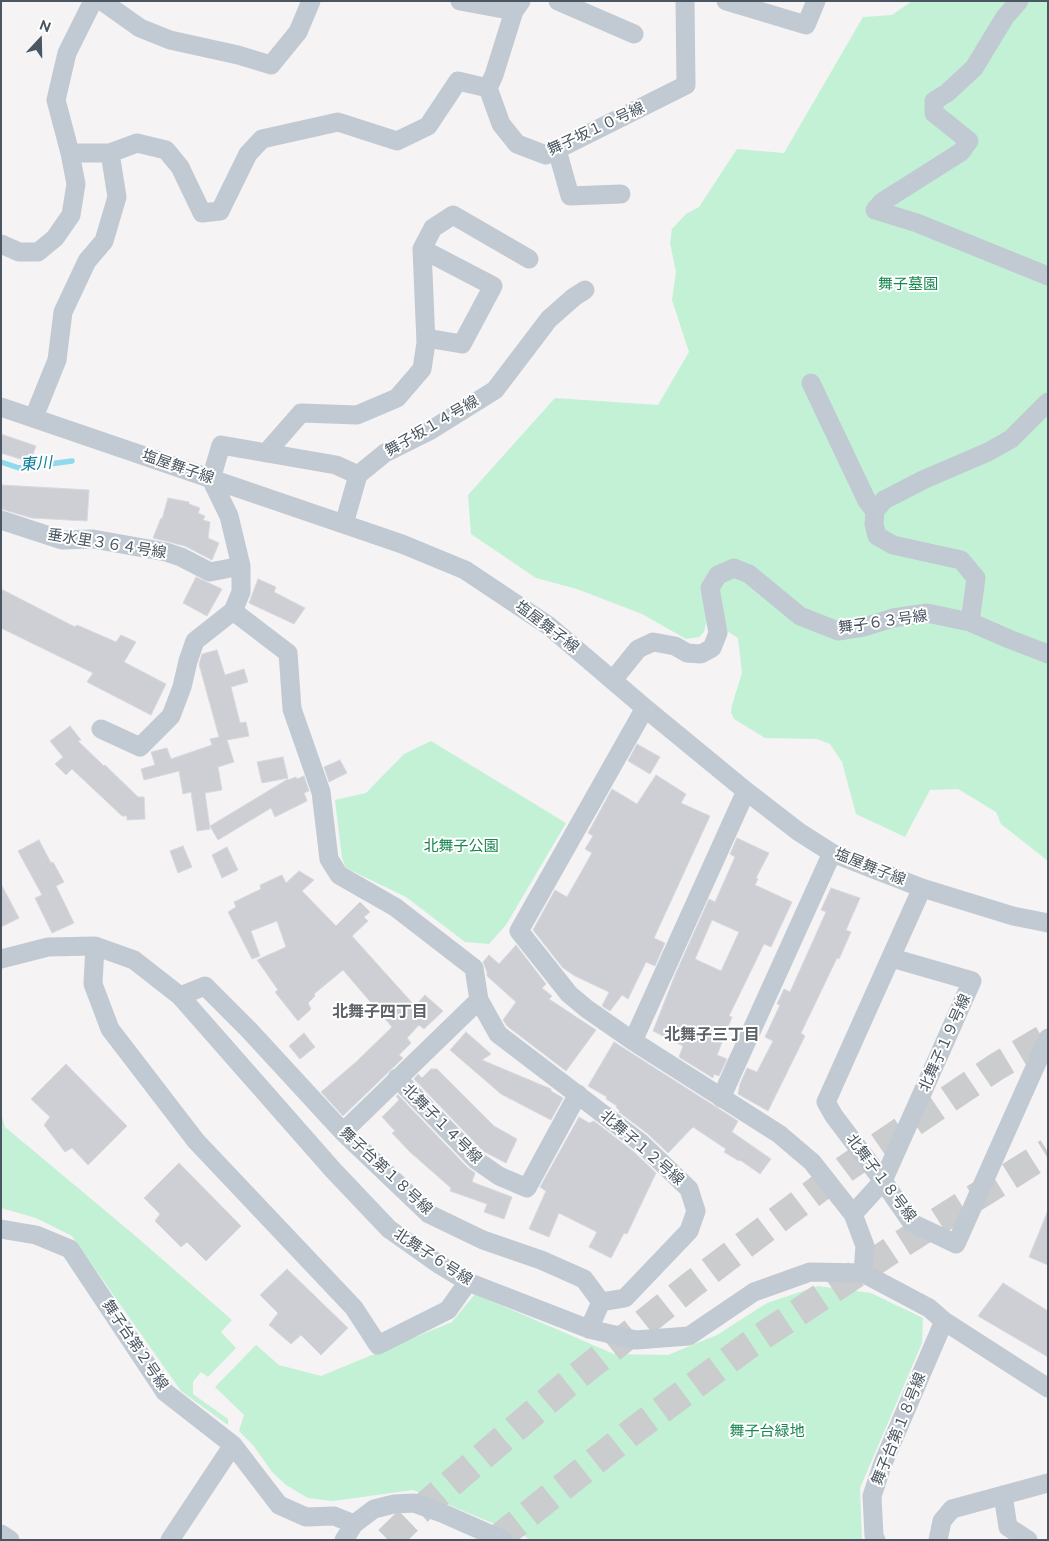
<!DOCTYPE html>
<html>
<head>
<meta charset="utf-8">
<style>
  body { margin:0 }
  #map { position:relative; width:1049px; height:1541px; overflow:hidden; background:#f5f3f3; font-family:Raleway,sans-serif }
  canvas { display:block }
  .frame { position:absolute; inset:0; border:2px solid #4a5661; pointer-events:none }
  .north { position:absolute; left:15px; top:15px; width:50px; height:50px; -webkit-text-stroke:4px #fff; paint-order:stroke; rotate:21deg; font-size:14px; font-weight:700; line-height:20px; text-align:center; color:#4a5661 }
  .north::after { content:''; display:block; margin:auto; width:18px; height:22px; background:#4a5661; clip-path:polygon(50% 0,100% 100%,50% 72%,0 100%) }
</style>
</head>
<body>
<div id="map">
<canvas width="1049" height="1541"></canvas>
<div class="frame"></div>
<div class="north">N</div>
</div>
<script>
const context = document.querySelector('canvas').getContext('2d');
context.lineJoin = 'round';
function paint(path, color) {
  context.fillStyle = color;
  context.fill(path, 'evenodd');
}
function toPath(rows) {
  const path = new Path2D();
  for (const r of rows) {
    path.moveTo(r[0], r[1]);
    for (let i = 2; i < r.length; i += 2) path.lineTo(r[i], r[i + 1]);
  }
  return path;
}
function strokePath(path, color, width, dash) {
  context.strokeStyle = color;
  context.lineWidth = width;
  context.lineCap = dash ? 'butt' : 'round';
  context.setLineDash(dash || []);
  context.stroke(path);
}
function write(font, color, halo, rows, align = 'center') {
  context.font = font + ' Raleway,"Noto Sans JP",sans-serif';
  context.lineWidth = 4;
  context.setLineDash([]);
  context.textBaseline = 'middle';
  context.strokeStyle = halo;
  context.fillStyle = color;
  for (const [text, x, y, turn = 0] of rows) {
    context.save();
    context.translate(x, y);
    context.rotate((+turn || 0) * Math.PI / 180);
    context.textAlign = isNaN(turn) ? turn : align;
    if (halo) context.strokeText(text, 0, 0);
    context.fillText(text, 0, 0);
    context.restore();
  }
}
const green = toPath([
  [912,1,1048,1,1048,861,1001,824,996,812,958,789,930,790,905,837,856,814,842,762,830,744,817,739,765,738,734,719,731,712,732,705,742,673,738,638,707,619,704,632,699,637,686,639,642,614,577,589,536,578,471,534,468,495,555,398,658,405,689,352,672,300,676,272,670,243,672,229,686,214,699,207,737,149,784,153,863,17,892,15],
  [431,741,566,823,506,925,489,944,465,942,406,897,346,868,342,858,335,800,366,793,404,754],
  [1,1113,5,1127,132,1233,232,1320,221,1332,236,1348,208,1377,201,1372,193,1382,193,1394,228,1419,228,1425,181,1391,72,1236,36,1218,1,1208],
  [818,1286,871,1293,923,1318,922,1343,860,1488,862,1540,530,1540,526,1537,413,1490,333,1501,308,1498,286,1485,272,1472,253,1445,239,1431,244,1415,215,1387,256,1345,279,1365,321,1376,452,1322,475,1294,614,1354,668,1355,717,1335,767,1303]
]);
const stream = toPath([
  [1,462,19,468,72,461]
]);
const building = toPath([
  [1,434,36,446,30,462,1,453,1,434],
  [1,485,89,490,87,521,32,518,1,509,1,485],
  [168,498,189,502,189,504,200,508,198,513,205,516,203,520,210,522,208,538,219,543,212,560,185,546,153,538,161,518,162,519,168,498],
  [196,577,222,589,207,616,183,603,196,577],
  [258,579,276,587,274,592,305,608,294,624,249,603,258,579],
  [1,589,75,627,77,625,116,642,121,635,136,642,124,662,166,684,151,715,87,682,93,673,1,628,1,589],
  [217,650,225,675,244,669,248,682,231,687,240,723,246,722,249,736,227,740,234,762,218,767,222,790,205,793,210,829,197,831,191,792,183,794,179,771,144,780,141,769,155,765,151,752,167,748,171,759,212,745,210,739,219,737,199,664,202,654,217,650],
  [70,726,81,740,78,741,104,766,105,765,138,797,144,797,145,819,127,820,127,816,122,816,72,769,66,775,55,764,63,757,50,741,70,726],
  [637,744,660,757,650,774,628,761,637,744],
  [283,757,288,778,262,783,257,762,283,757],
  [340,760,347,773,329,782,324,767,340,760],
  [656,775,686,794,681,803,710,816,654,938,665,943,655,966,646,962,628,999,622,995,610,1011,602,1006,609,992,575,976,563,968,533,930,555,890,567,897,592,853,585,849,593,836,588,833,612,789,637,804,656,775],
  [304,776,309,791,304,793,307,801,275,817,271,808,218,840,210,826,288,779,288,780,296,777,297,779,304,776],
  [737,838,769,853,756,878,758,879,755,885,792,902,771,947,764,944,729,1016,732,1017,717,1055,727,1059,719,1076,714,1074,713,1078,679,1057,683,1046,653,1031,675,975,709,899,715,902,735,857,730,854,737,838],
  [712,920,739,932,721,971,695,959,712,920],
  [39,840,51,863,53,862,64,882,56,886,74,923,52,933,35,898,42,895,18,851,39,840],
  [183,846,192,867,178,873,170,851,183,846],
  [227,847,238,870,222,878,212,855,227,847],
  [299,871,314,880,302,891,336,926,360,902,370,912,364,917,368,921,352,936,415,1006,425,995,443,1011,424,1029,419,1025,407,1038,411,1043,399,1055,403,1058,343,1116,321,1092,356,1062,392,1027,343,970,314,994,315,996,308,1003,311,1009,298,1021,275,992,278,990,257,960,286,947,277,921,251,931,260,956,252,959,228,912,236,907,234,902,261,889,260,885,282,875,286,883,299,871],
  [1,884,19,918,1,927,1,884],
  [831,888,860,898,846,930,851,932,839,959,837,958,801,1033,805,1036,768,1111,738,1094,740,1084,747,1068,757,1072,773,1041,765,1037,780,1005,777,1004,784,989,790,992,826,912,821,910,831,888],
  [516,945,546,984,542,988,552,996,549,999,596,1030,566,1071,507,1026,503,1020,516,1002,487,976,487,972,483,962,489,955,499,964,516,945],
  [466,1032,491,1054,482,1060,551,1089,551,1091,563,1098,551,1120,501,1094,450,1050,466,1032],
  [304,1033,315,1047,300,1059,289,1046,304,1033],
  [614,1042,738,1121,732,1132,771,1159,760,1174,740,1160,739,1161,724,1152,726,1149,693,1127,668,1153,648,1134,619,1112,620,1111,616,1107,617,1106,606,1099,607,1097,588,1086,614,1042],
  [66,1064,127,1126,88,1165,72,1148,65,1152,44,1125,50,1117,31,1099,66,1064],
  [431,1069,437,1069,494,1126,517,1139,506,1163,483,1151,414,1079,418,1074,422,1078,431,1069],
  [398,1095,468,1168,475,1173,472,1182,512,1197,504,1219,484,1212,487,1204,450,1191,451,1188,410,1152,392,1133,395,1131,382,1117,399,1100,396,1096,398,1095],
  [579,1117,589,1123,594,1121,634,1152,656,1173,627,1234,624,1233,611,1258,589,1247,597,1232,559,1213,549,1237,529,1229,546,1191,540,1187,579,1117],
  [179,1163,241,1226,206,1261,187,1242,181,1247,155,1221,160,1214,144,1198,179,1163],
  [1047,1213,1048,1213,1048,1265,1029,1257,1047,1213],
  [287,1269,348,1328,321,1355,301,1335,291,1344,269,1325,278,1313,260,1295,287,1269],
  [1003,1283,1048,1311,1048,1357,978,1316,1003,1283]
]);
const highwayTunnel = toPath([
  [388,1540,415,1514,565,1386,690,1286,845,1169,996,1067,1048,1036],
  [496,1540,633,1431,749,1345,895,1248,1048,1152]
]);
const minor = toPath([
  [102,1,140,28,170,40,238,55,271,65,298,32,311,1],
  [460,1,514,11],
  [521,1,514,11,494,75,488,88,501,124,517,144,546,155,686,85,685,1],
  [558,1,634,34],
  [726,1,806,25,816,1],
  [1019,1,1005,17,974,68,947,93,934,101,934,113,969,141,961,152,882,202,875,210,917,223,1048,276],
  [557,150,570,196,621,194],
  [70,153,110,153,137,143,166,150,180,167,202,213,220,211,248,154,262,139,338,122,397,141,428,126,458,81,488,88],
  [1,244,19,252,38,252,55,238,71,215,76,184,70,153,56,100,67,53,93,1],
  [422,249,493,286,462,344,426,338],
  [811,383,867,501,875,511],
  [1,407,402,544,465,570,549,626,645,708,746,791,799,832,832,853,922,888,1013,916,1048,923],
  [34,417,57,360,63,312,87,261,104,241,117,197,110,153],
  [266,453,301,413,357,415,397,398,422,369,426,343,422,249,433,228,453,215,529,259],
  [358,475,385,453,431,430,495,390,549,319,574,297,585,290],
  [1,520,62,540,93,539,166,552,181,557,210,572,241,566],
  [233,611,288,653,292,709,321,792,329,859,339,875,395,907,474,968,479,1000,498,1034,641,1143,689,1189,696,1211,689,1231,625,1298,601,1302],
  [970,622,976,578,961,560,893,545,877,536,874,524,875,511,884,500,925,479,988,452,1011,439,1048,402],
  [613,680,638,649,653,642,675,646,687,653,701,654,712,648,718,633,710,588,718,575,734,568,749,574,800,616,838,631,864,627,893,618,927,613,970,622,1009,639,1048,654],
  [645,708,519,931,569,994,587,1009,633,1041,779,1134,812,1162,853,1214,865,1246,863,1273],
  [101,729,140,747,171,716,182,687,188,661,195,641,233,611,241,592,241,566,229,516,211,479,221,445,336,465,358,475,344,524],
  [922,888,826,1102,834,1116,883,1181,912,1223,956,1244,1048,1038],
  [95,946,93,984,110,1029,196,1141,354,1308,378,1345,448,1310,468,1282],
  [1,959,48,947,95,946,134,960,180,996,333,1170,389,1229,440,1265,468,1282,589,1329,636,1340,689,1336,754,1292,810,1272,863,1273,929,1308,944,1321,1048,1388],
  [180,996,205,986,249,1030,343,1132,429,1214,483,1240,541,1260,584,1279,601,1302,589,1329],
  [633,1041,746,791],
  [397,1078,476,1160,499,1176,527,1188,578,1094],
  [721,1098,832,853],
  [343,1132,479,1000],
  [853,1214,883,1181,972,981,892,958],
  [1,1229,36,1235,70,1249,165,1392,233,1445,279,1505,306,1517,334,1516,354,1524,374,1509,394,1504,414,1503,442,1513,503,1540],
  [1003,1495,1008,1527,1028,1540],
  [1,1534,10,1540],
  [170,1540,233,1445],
  [344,1540,354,1524],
  [876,1540,874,1536,872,1496,883,1463,944,1321],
  [938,1540,942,1521,952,1509,1048,1483]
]);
const streetNames = [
  ["舞子坂１０号線",596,129,-25],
  ["舞子坂１４号線",432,426,-30],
  ["塩屋舞子線",178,467,19],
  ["垂水里３６４号線",107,544,9],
  ["舞子６３号線",883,622,-8],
  ["塩屋舞子線",547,627,37],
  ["塩屋舞子線",870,867,22],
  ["北舞子１９号線",945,1043,-66],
  ["北舞子１４号線",442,1124,45],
  ["北舞子１２号線",642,1148,41],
  ["舞子台第１８号線",386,1171,43],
  ["北舞子１８号線",881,1178,53],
  ["北舞子６号線",433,1257,33],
  ["舞子台第２号線",135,1345,56],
  ["舞子台第１８号線",899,1429,-68]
];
const parkNames = [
  ["舞子墓園",908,284],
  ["北舞子公園",461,846],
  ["舞子台緑地",767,1431]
];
const waterNames = [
  ["東川",36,464,-4]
];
const neighbourhoodNames = [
  ["北舞子四丁目",380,1012],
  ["北舞子三丁目",712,1035]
];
paint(green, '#c3f1d5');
strokePath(stream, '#90daee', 5.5);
paint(building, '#cdcfd5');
strokePath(building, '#d7d9de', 1);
strokePath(highwayTunnel, '#caccce', 28, [28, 14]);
strokePath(minor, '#c1cad2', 19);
write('15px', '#4a5661', '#fff', streetNames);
write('15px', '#17864f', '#fff', parkNames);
write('italic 16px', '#0c7c9b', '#fff', waterNames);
write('bold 16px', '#5f6368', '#fff', neighbourhoodNames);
</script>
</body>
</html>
